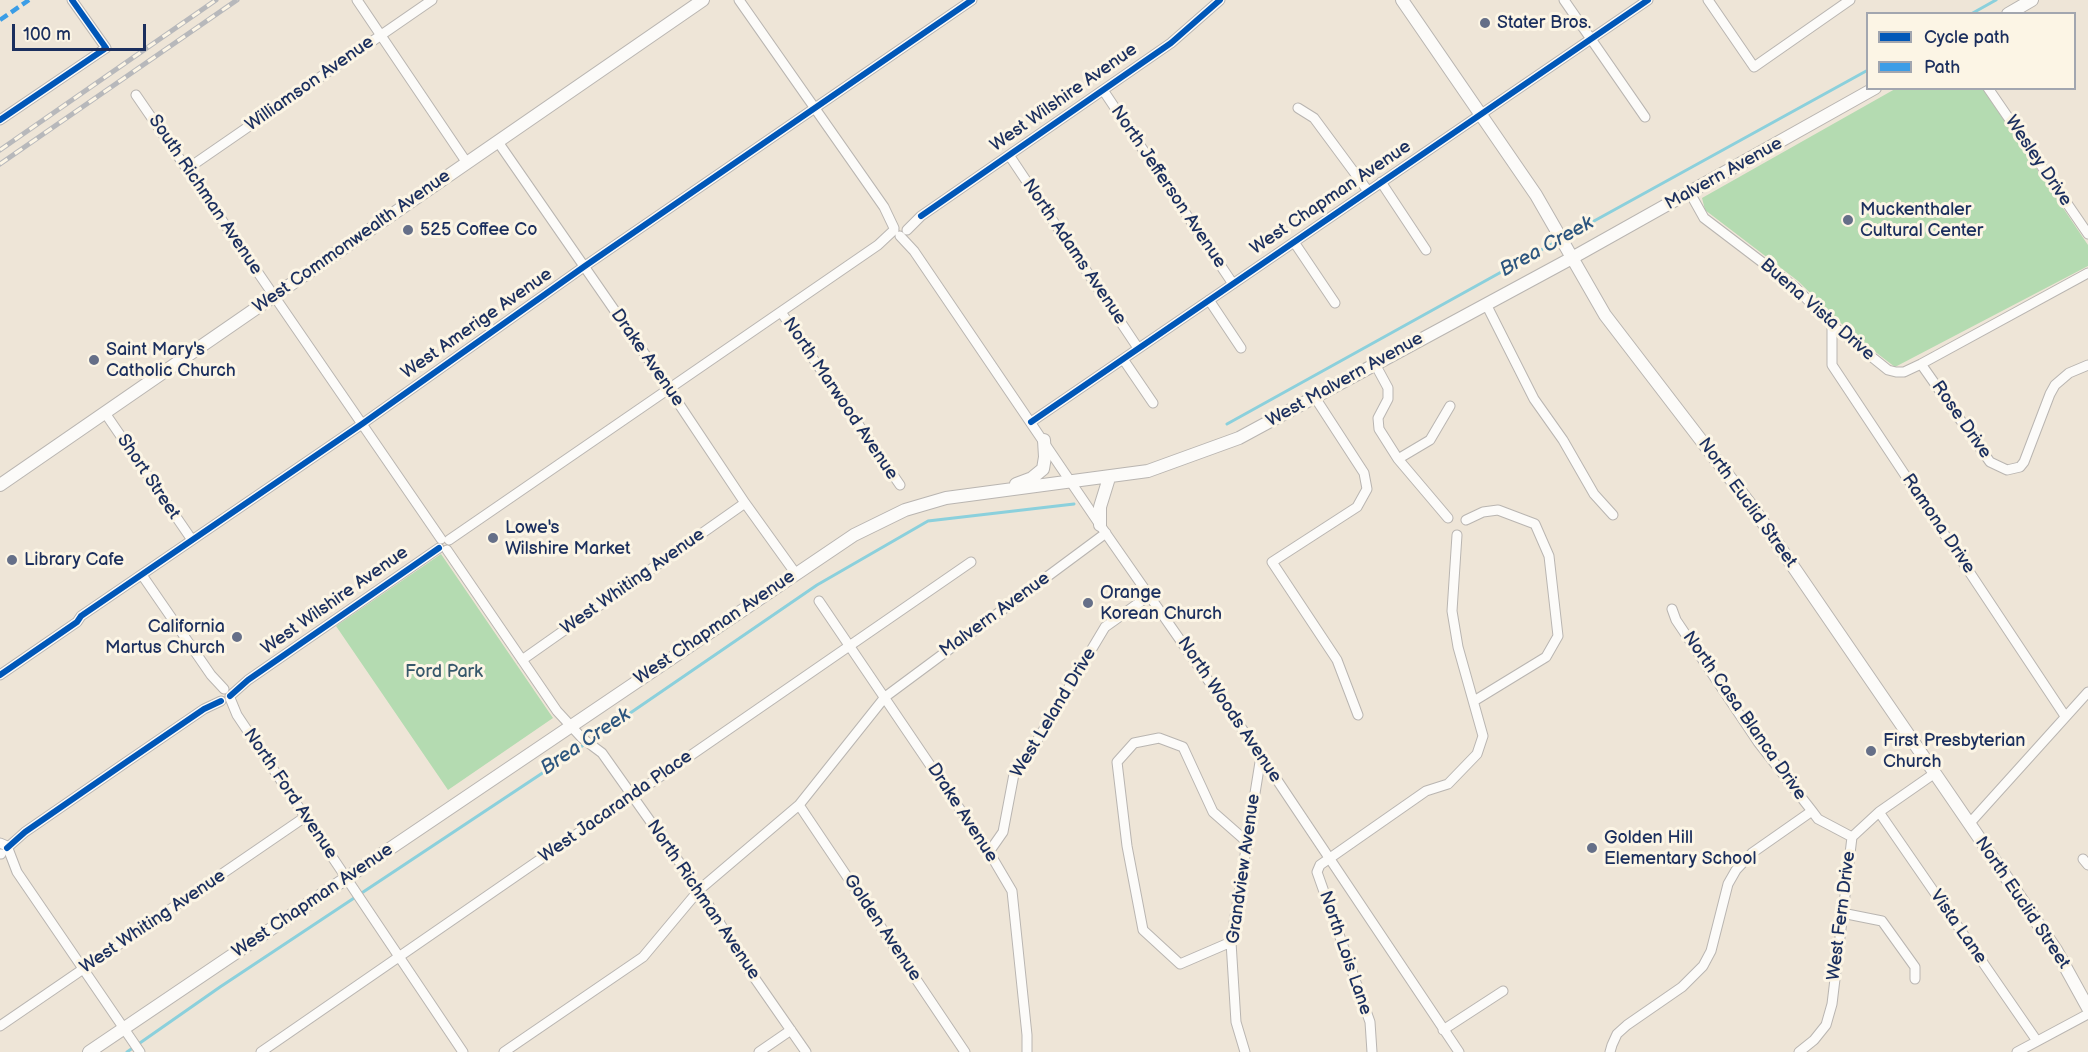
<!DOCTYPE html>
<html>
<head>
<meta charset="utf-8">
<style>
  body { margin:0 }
  #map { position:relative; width:2088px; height:1052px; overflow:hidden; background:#eee5d7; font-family:"Balsamiq Sans",sans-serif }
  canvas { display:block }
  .legend { position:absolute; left:1866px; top:12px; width:210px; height:78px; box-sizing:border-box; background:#fcf5e5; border:2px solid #a2a6af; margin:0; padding:8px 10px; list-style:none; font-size:18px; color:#1b2f5e }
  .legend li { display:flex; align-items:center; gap:12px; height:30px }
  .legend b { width:30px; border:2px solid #a2a6af }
  .scale { position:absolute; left:12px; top:24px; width:134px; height:27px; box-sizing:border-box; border:3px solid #1b2f5e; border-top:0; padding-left:8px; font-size:18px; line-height:21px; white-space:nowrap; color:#1b2f5e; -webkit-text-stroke:4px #fcf5e5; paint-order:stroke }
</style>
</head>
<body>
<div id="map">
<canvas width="2088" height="1052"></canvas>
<ul class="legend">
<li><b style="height:8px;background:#0057b8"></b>Cycle path</li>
<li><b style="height:8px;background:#3b9de6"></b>Path</li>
</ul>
<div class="scale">100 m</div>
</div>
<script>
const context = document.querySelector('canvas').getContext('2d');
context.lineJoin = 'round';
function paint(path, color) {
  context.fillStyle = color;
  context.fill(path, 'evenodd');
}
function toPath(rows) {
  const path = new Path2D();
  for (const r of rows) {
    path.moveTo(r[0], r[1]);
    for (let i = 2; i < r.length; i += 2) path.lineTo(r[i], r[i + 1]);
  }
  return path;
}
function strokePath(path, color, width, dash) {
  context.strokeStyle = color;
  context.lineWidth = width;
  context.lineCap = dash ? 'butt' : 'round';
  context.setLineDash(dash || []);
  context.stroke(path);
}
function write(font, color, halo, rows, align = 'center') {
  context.font = font + ' "Balsamiq Sans",sans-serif';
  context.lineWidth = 6;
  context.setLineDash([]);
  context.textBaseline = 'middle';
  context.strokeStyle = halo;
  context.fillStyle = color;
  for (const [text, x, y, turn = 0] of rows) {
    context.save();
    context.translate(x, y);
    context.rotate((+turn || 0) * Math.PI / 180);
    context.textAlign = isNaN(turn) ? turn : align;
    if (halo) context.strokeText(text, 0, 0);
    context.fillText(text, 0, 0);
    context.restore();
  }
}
const green = toPath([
  [1895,89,1983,89,2088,245,2088,266,1895,367,1853,335,1798,281,1705,210,1702,198],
  [441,554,553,718,448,790,336,626]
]);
const stream = toPath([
  [1971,14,1996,0],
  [1565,237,1868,70],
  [1227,424,1559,240],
  [127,1052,220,987,550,768,817,585,928,521,1074,504]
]);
const minor = toPath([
  [357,0,467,163],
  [739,0,884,207,894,228],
  [1564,0,1645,117],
  [1708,0,1754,67,1850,0],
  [1988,88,2088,234],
  [1103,90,1233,284],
  [136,95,441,539],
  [1298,108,1314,118,1368,191],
  [0,120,106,48,72,0],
  [498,142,669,389,745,503,796,574],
  [1009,155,1138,348],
  [187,169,432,0],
  [1381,182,1426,250],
  [1690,193,1704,218,1796,288,1832,325,1888,370,1896,372,1904,372,1921,364,2088,273],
  [907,230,921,216,1171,43,1220,0],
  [900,236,914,251,1100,525,1261,756,1459,1052],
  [1294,242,1335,303],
  [1209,300,1241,348],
  [1486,304,1534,399,1563,440,1594,494,1613,515],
  [781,312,900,485],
  [1832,325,1832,365,2065,716],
  [1123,359,1153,403],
  [1375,364,1388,388,1388,399,1378,418,1379,429,1398,459,1448,518],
  [1921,364,1990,462,2007,470,2020,467,2024,462,2050,394,2055,385,2069,373,2088,365],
  [1314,396,1364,473,1367,489,1357,507,1272,562,1337,660,1358,715],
  [105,413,192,540],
  [1031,422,1648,0],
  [1398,459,1430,440,1450,406],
  [1466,520,1483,512,1498,510,1535,524,1549,556,1558,636,1546,657,1474,701],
  [449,540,878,245,894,230],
  [447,550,557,711,582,738,602,753,699,890,749,970,806,1052],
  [142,575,211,675,224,689],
  [819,601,989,852,1012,891,1027,1035,1027,1052],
  [1672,609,1676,620,1758,742,1812,811,1818,819,1852,837],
  [522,660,745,503],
  [0,675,77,622,81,616,362,424,585,266,972,0],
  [230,696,248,680,439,548],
  [230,698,237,715,463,1052],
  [799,805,965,1052],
  [1879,812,2037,1041],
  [1969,824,2088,692],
  [0,843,7,846,17,872,140,1052],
  [7,848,25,832,125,763,204,709,221,701],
  [989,852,1003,832,1014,774,1029,754,1105,627,1150,595],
  [0,854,1,854],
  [2083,859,2088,865],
  [1842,913,1882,921,1915,967,1915,979],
  [1231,942,1180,964,1143,930,1127,846,1117,762,1134,743,1159,738,1183,747,1213,812,1246,841],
  [0,1026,305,817],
  [1443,1030,1503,991],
  [261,1052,971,562],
  [504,1052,643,957,699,890,799,805,885,697,1106,533],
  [759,1052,791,1030],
  [1245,1052,1236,1022,1231,942,1261,756],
  [1372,1052,1370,1022,1317,872,1320,865,1426,791,1448,784,1477,754,1483,736,1458,647,1452,611,1457,535],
  [1610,1052,1612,1045,1617,1034,1627,1025,1682,987,1703,966,1711,951,1728,884,1736,870,1752,853,1812,811],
  [1799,1052,1814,1040,1826,1025,1832,1004,1852,837,1879,812,1935,773],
  [2017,1052,2088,1014]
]);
const major = toPath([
  [1402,0,1536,195,1605,315,1753,508,2056,950,2088,1008],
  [2008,14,2032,0],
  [1016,484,1032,478,1043,469,1045,457,1044,440],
  [0,485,703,0],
  [1100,525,1100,507,1109,478],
  [89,1052,854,535,905,510,946,498,1148,471,1239,438,1572,258,1875,88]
]);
const rail = toPath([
  [0,150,216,0],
  [0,164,237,0]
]);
const quiet = toPath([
  [0,20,29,0]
]);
const cycleway = toPath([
  [0,120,106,48,72,0],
  [921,216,1171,43,1220,0],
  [1031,422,1648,0],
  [0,675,77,622,81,616,362,424,585,266,972,0],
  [230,696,248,680,439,548],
  [7,848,25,832,125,763,204,709,221,701]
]);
const markers = [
  [1485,23,6,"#656f88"],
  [1848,220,6,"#656f88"],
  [408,230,6,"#656f88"],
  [94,360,6,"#656f88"],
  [493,538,6,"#656f88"],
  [12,560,6,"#656f88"],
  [1088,603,6,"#656f88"],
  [237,637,6,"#656f88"],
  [1871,751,6,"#656f88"],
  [1592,848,6,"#656f88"]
];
const poiNames = [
  ["Stater Bros.",1497,23],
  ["Muckenthaler",1860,210],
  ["Cultural Center",1860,231],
  ["525 Coffee Co",420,230],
  ["Saint Mary's",106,350],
  ["Catholic Church",106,371],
  ["Lowe's",505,528],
  ["Wilshire Market",505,549],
  ["Library Cafe",24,560],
  ["Orange",1100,593],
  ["Korean Church",1100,614],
  ["California",225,627,"right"],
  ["Martus Church",225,648,"right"],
  ["First Presbyterian",1883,741],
  ["Church",1883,762],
  ["Golden Hill",1604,838],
  ["Elementary School",1604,859]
];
const streetNames = [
  ["Williamson Avenue",310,84,-35],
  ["West Wilshire Avenue",1064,98,-35],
  ["Wesley Drive",2038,161,56],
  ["Malvern Avenue",1724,174,-29],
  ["North Jefferson Avenue",1168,187,56],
  ["South Richman Avenue",205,195,56],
  ["West Chapman Avenue",1331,198,-34],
  ["West Commonwealth Avenue",352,242,-35],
  ["North Adams Avenue",1074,252,56],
  ["Buena Vista Drive",1817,310,41],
  ["West Amerige Avenue",477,324,-35],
  ["Drake Avenue",647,358,55],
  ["West Malvern Avenue",1345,380,-29],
  ["North Marwood Avenue",840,399,56],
  ["Rose Drive",1961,420,55],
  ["Short Street",148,477,56],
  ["North Euclid Street",1747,503,54],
  ["Ramona Drive",1938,524,56],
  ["West Whiting Avenue",633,582,-35],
  ["West Wilshire Avenue",335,601,-35],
  ["Malvern Avenue",995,615,-36],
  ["West Chapman Avenue",715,628,-34],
  ["North Woods Avenue",1229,710,56],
  ["West Leland Drive",1054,713,-59],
  ["North Casa Blanca Drive",1744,716,55],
  ["North Ford Avenue",290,794,56],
  ["West Jacaranda Place",616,807,-35],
  ["Drake Avenue",962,813,57],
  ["Grandview Avenue",1244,869,-82],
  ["North Richman Avenue",703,900,56],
  ["West Chapman Avenue",313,901,-34],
  ["North Euclid Street",2022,903,56],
  ["West Fern Drive",1842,916,-83],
  ["West Whiting Avenue",153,922,-34],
  ["Vista Lane",1958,927,55],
  ["Golden Avenue",882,928,56],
  ["North Lois Lane",1345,953,71]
];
const parkNames = [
  ["Ford Park",444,672]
];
const waterNames = [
  ["Brea Creek",1547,247,-29],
  ["Brea Creek",586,742,-34]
];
paint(green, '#b4dbb1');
strokePath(stream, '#8bd0dc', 3);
strokePath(minor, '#b9b5b1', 11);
strokePath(major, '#b9b5b1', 14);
strokePath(minor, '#fcfbf9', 9);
strokePath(major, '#fcfbf9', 12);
strokePath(rail, '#b7b8bb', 5);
strokePath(rail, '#fcf5e5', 3, [9]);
strokePath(quiet, '#3b9de6', 4.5, [9, 4.5]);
strokePath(cycleway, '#0057b8', 6);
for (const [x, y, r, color] of markers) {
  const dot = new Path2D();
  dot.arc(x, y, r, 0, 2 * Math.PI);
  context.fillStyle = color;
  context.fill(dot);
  strokePath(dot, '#fcf5e5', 2);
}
write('18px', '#1b2f5e', '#fcf5e5', poiNames, 'left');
write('18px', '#1b2f5e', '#fcf5e5', streetNames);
write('18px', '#36586b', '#fcf5e5', parkNames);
write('italic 20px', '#2c557e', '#fcf5e5', waterNames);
</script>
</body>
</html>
